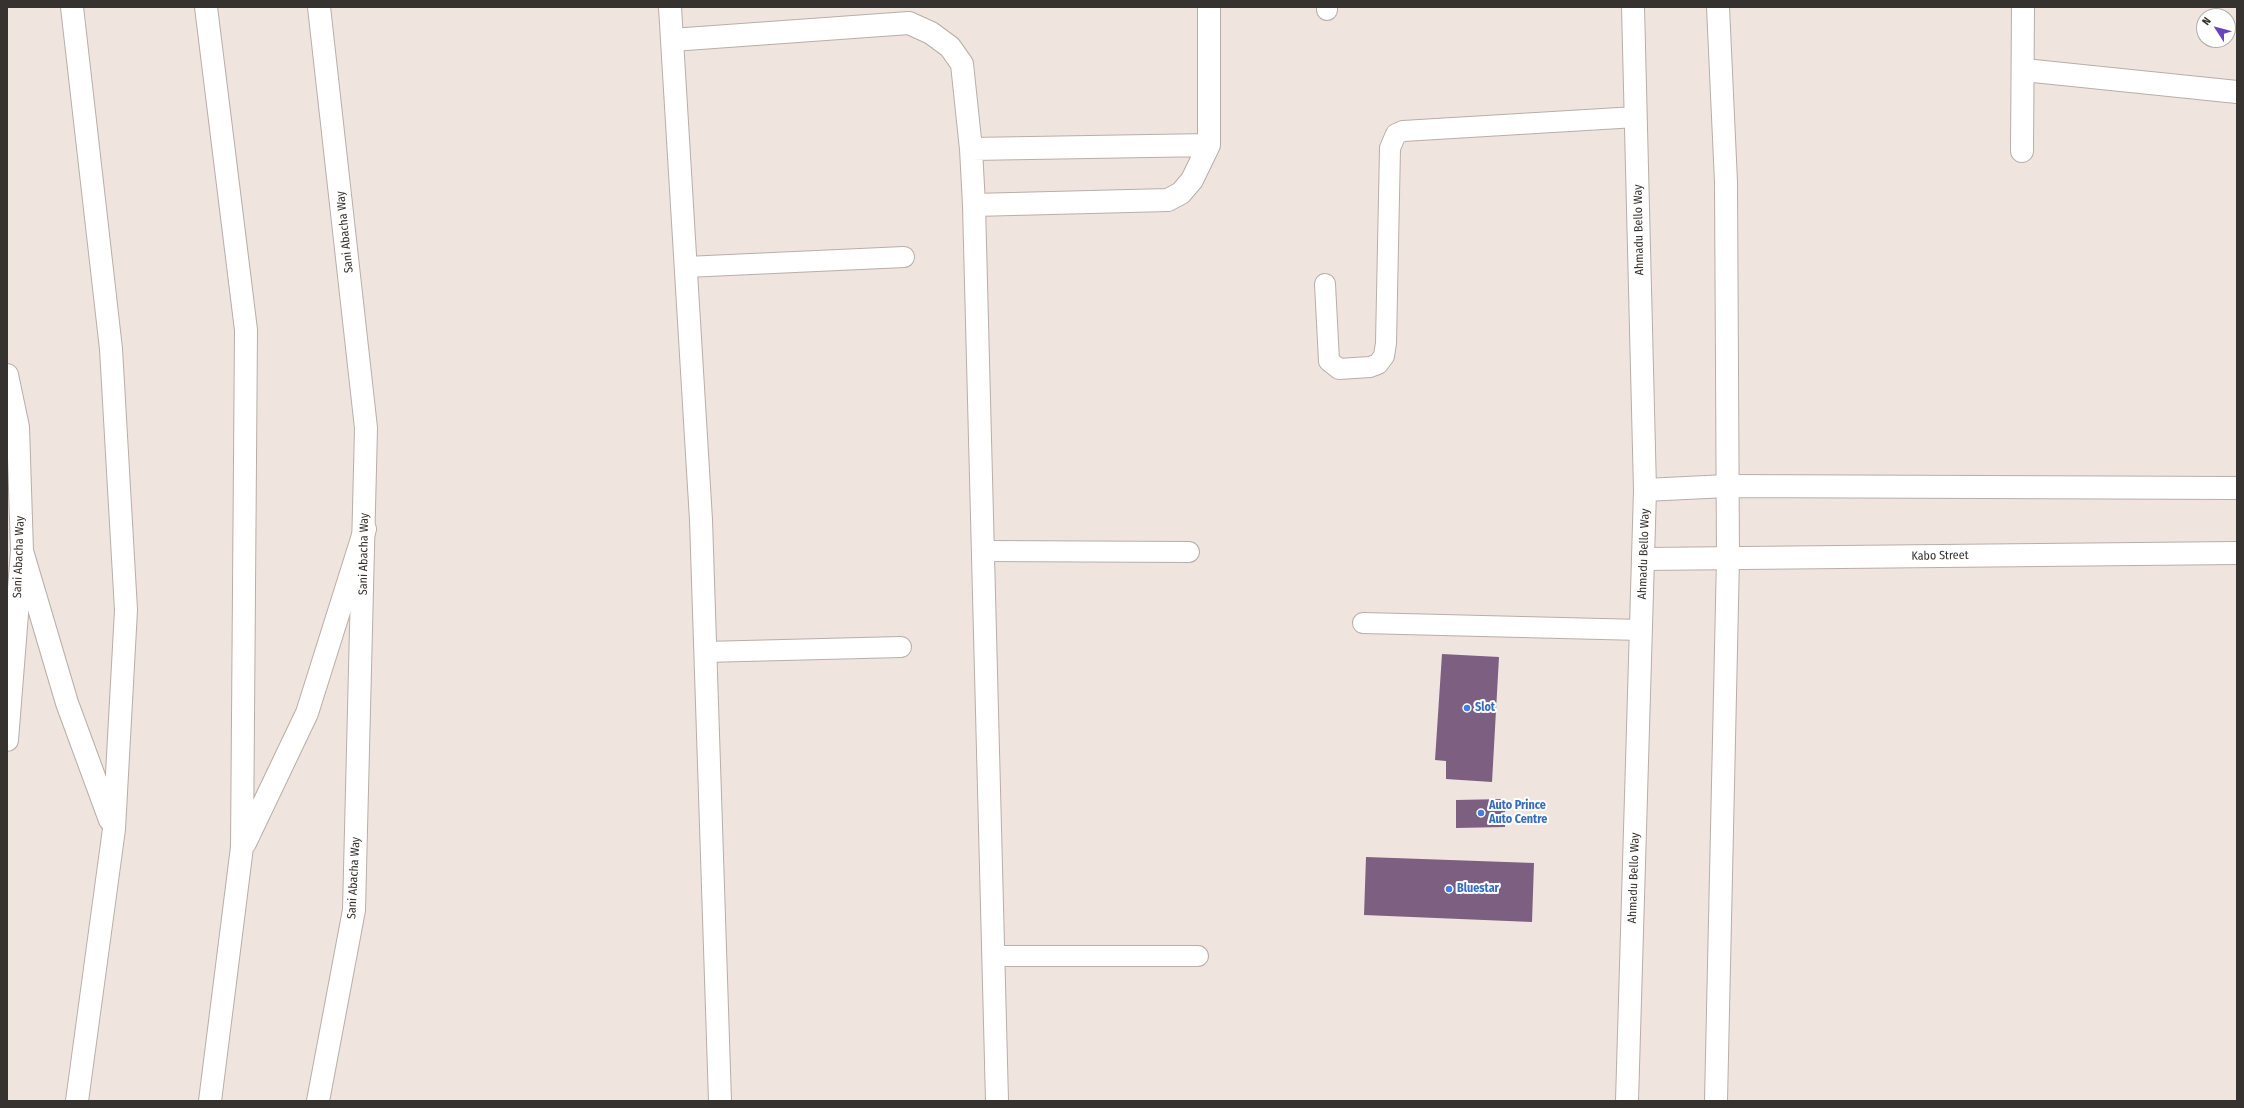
<!DOCTYPE html>
<html>
<head>
<meta charset="utf-8">
<style>
  body { margin:0 }
  #map { position:relative; width:2244px; height:1108px; overflow:hidden; background:#efe5de; font-family:"Fira Sans Condensed",sans-serif }
  canvas { display:block }
  .frame { position:absolute; inset:0; border:8px solid #36322f; pointer-events:none }
  .north { position:absolute; left:2196px; top:8px; width:40px; height:40px; box-sizing:border-box; background:#fff; border:1px solid #afadac; border-radius:50%; rotate:306deg; font-size:11px; font-weight:700; line-height:16px; text-align:center; color:#36322f }
  .north::after { content:''; display:block; margin:auto; width:14px; height:18px; background:#6646be; clip-path:polygon(50% 0,100% 100%,50% 72%,0 100%) }
</style>
</head>
<body>
<div id="map">
<canvas width="2244" height="1108"></canvas>
<div class="frame"></div>
<div class="north">N</div>
</div>
<script>
const context = document.querySelector('canvas').getContext('2d');
context.lineJoin = 'round';
function paint(path, color) {
  context.fillStyle = color;
  context.fill(path, 'evenodd');
}
function toPath(rows) {
  const path = new Path2D();
  for (const r of rows) {
    path.moveTo(r[0], r[1]);
    for (let i = 2; i < r.length; i += 2) path.lineTo(r[i], r[i + 1]);
  }
  return path;
}
function strokePath(path, color, width, dash) {
  context.strokeStyle = color;
  context.lineWidth = width;
  context.lineCap = dash ? 'butt' : 'round';
  context.setLineDash(dash || []);
  context.stroke(path);
}
function write(font, color, halo, rows, align = 'center') {
  context.font = font + ' "Fira Sans Condensed",sans-serif';
  context.lineWidth = 4;
  context.setLineDash([]);
  context.textBaseline = 'middle';
  context.strokeStyle = halo;
  context.fillStyle = color;
  for (const [text, x, y, turn = 0] of rows) {
    context.save();
    context.translate(x, y);
    context.rotate((+turn || 0) * Math.PI / 180);
    context.textAlign = isNaN(turn) ? turn : align;
    if (halo) context.strokeText(text, 0, 0);
    context.fillText(text, 0, 0);
    context.restore();
  }
}
const building = toPath([
  [1442,654,1499,657,1492,782,1446,779,1446,761,1435,760],
  [1505,799,1505,827,1456,828,1456,800],
  [1366,857,1534,863,1532,922,1364,915]
]);
const service = toPath([
  [1327,7,1327,10],
  [686,267,904,257],
  [1325,284,1329,361,1339,369,1370,367,1378,364,1384,356,1386,343,1390,148,1396,134,1403,131,1636,117],
  [983,551,1189,552],
  [1363,623,1641,630],
  [705,652,901,647],
  [993,956,1198,956]
]);
const minor = toPath([
  [670,7,701,520,720,1101],
  [672,40,909,23,931,33,950,47,962,64,971,149,974,205,997,1101],
  [2024,70,2237,92],
  [971,149,1209,145],
  [2022,151,2023,7],
  [974,205,1168,200,1181,193,1192,180,1209,145,1209,7],
  [1645,490,1727,486,2237,488],
  [1644,559,2237,553]
]);
const primary = toPath([
  [7,375,18,427,22,551,7,740],
  [318,1101,354,910,366,428,319,7],
  [1627,1101,1645,490,1633,7],
  [1716,1101,1728,558,1726,182,1718,7]
]);
const motorway = toPath([
  [72,7,111,349,126,610,114,829,77,1101],
  [206,7,246,330,242,847,210,1101],
  [22,551,67,703,110,820],
  [245,843,307,713,365,529]
]);
const markers = [
  [1467,708,4,"#3f7fe0"],
  [1481,813,4,"#3f7fe0"],
  [1449,889,4,"#3f7fe0"]
];
const streetNames = [
  ["Ahmadu Bello Way",1639,230,-91],
  ["Sani Abacha Way",345,232,-96],
  ["Sani Abacha Way",364,554,-89],
  ["Ahmadu Bello Way",1644,554,-88],
  ["Kabo Street",1940,556,-1],
  ["Sani Abacha Way",19,557,-88],
  ["Sani Abacha Way",354,878,-87],
  ["Ahmadu Bello Way",1634,878,-88]
];
const shopNames = [
  ["Slot",1475,708],
  ["Auto Prince",1489,806],
  ["Auto Centre",1489,820],
  ["Bluestar",1457,889]
];
paint(building, '#7c5f81');
strokePath(service, '#b8aea8', 22);
strokePath(minor, '#b8aea8', 24);
strokePath(primary, '#b8aea8', 24);
strokePath(motorway, '#b8aea8', 24);
strokePath(service, '#fff', 20);
strokePath(minor, '#fff', 22);
strokePath(primary, '#fff', 22);
strokePath(motorway, '#fff', 22);
for (const [x, y, r, color] of markers) {
  const dot = new Path2D();
  dot.arc(x, y, r, 0, 2 * Math.PI);
  context.fillStyle = color;
  context.fill(dot);
  strokePath(dot, '#fff', 1.5);
}
write('12px', '#36322f', '#fff', streetNames);
write('bold 12px', '#366cbe', '#fff', shopNames, 'left');
</script>
</body>
</html>
